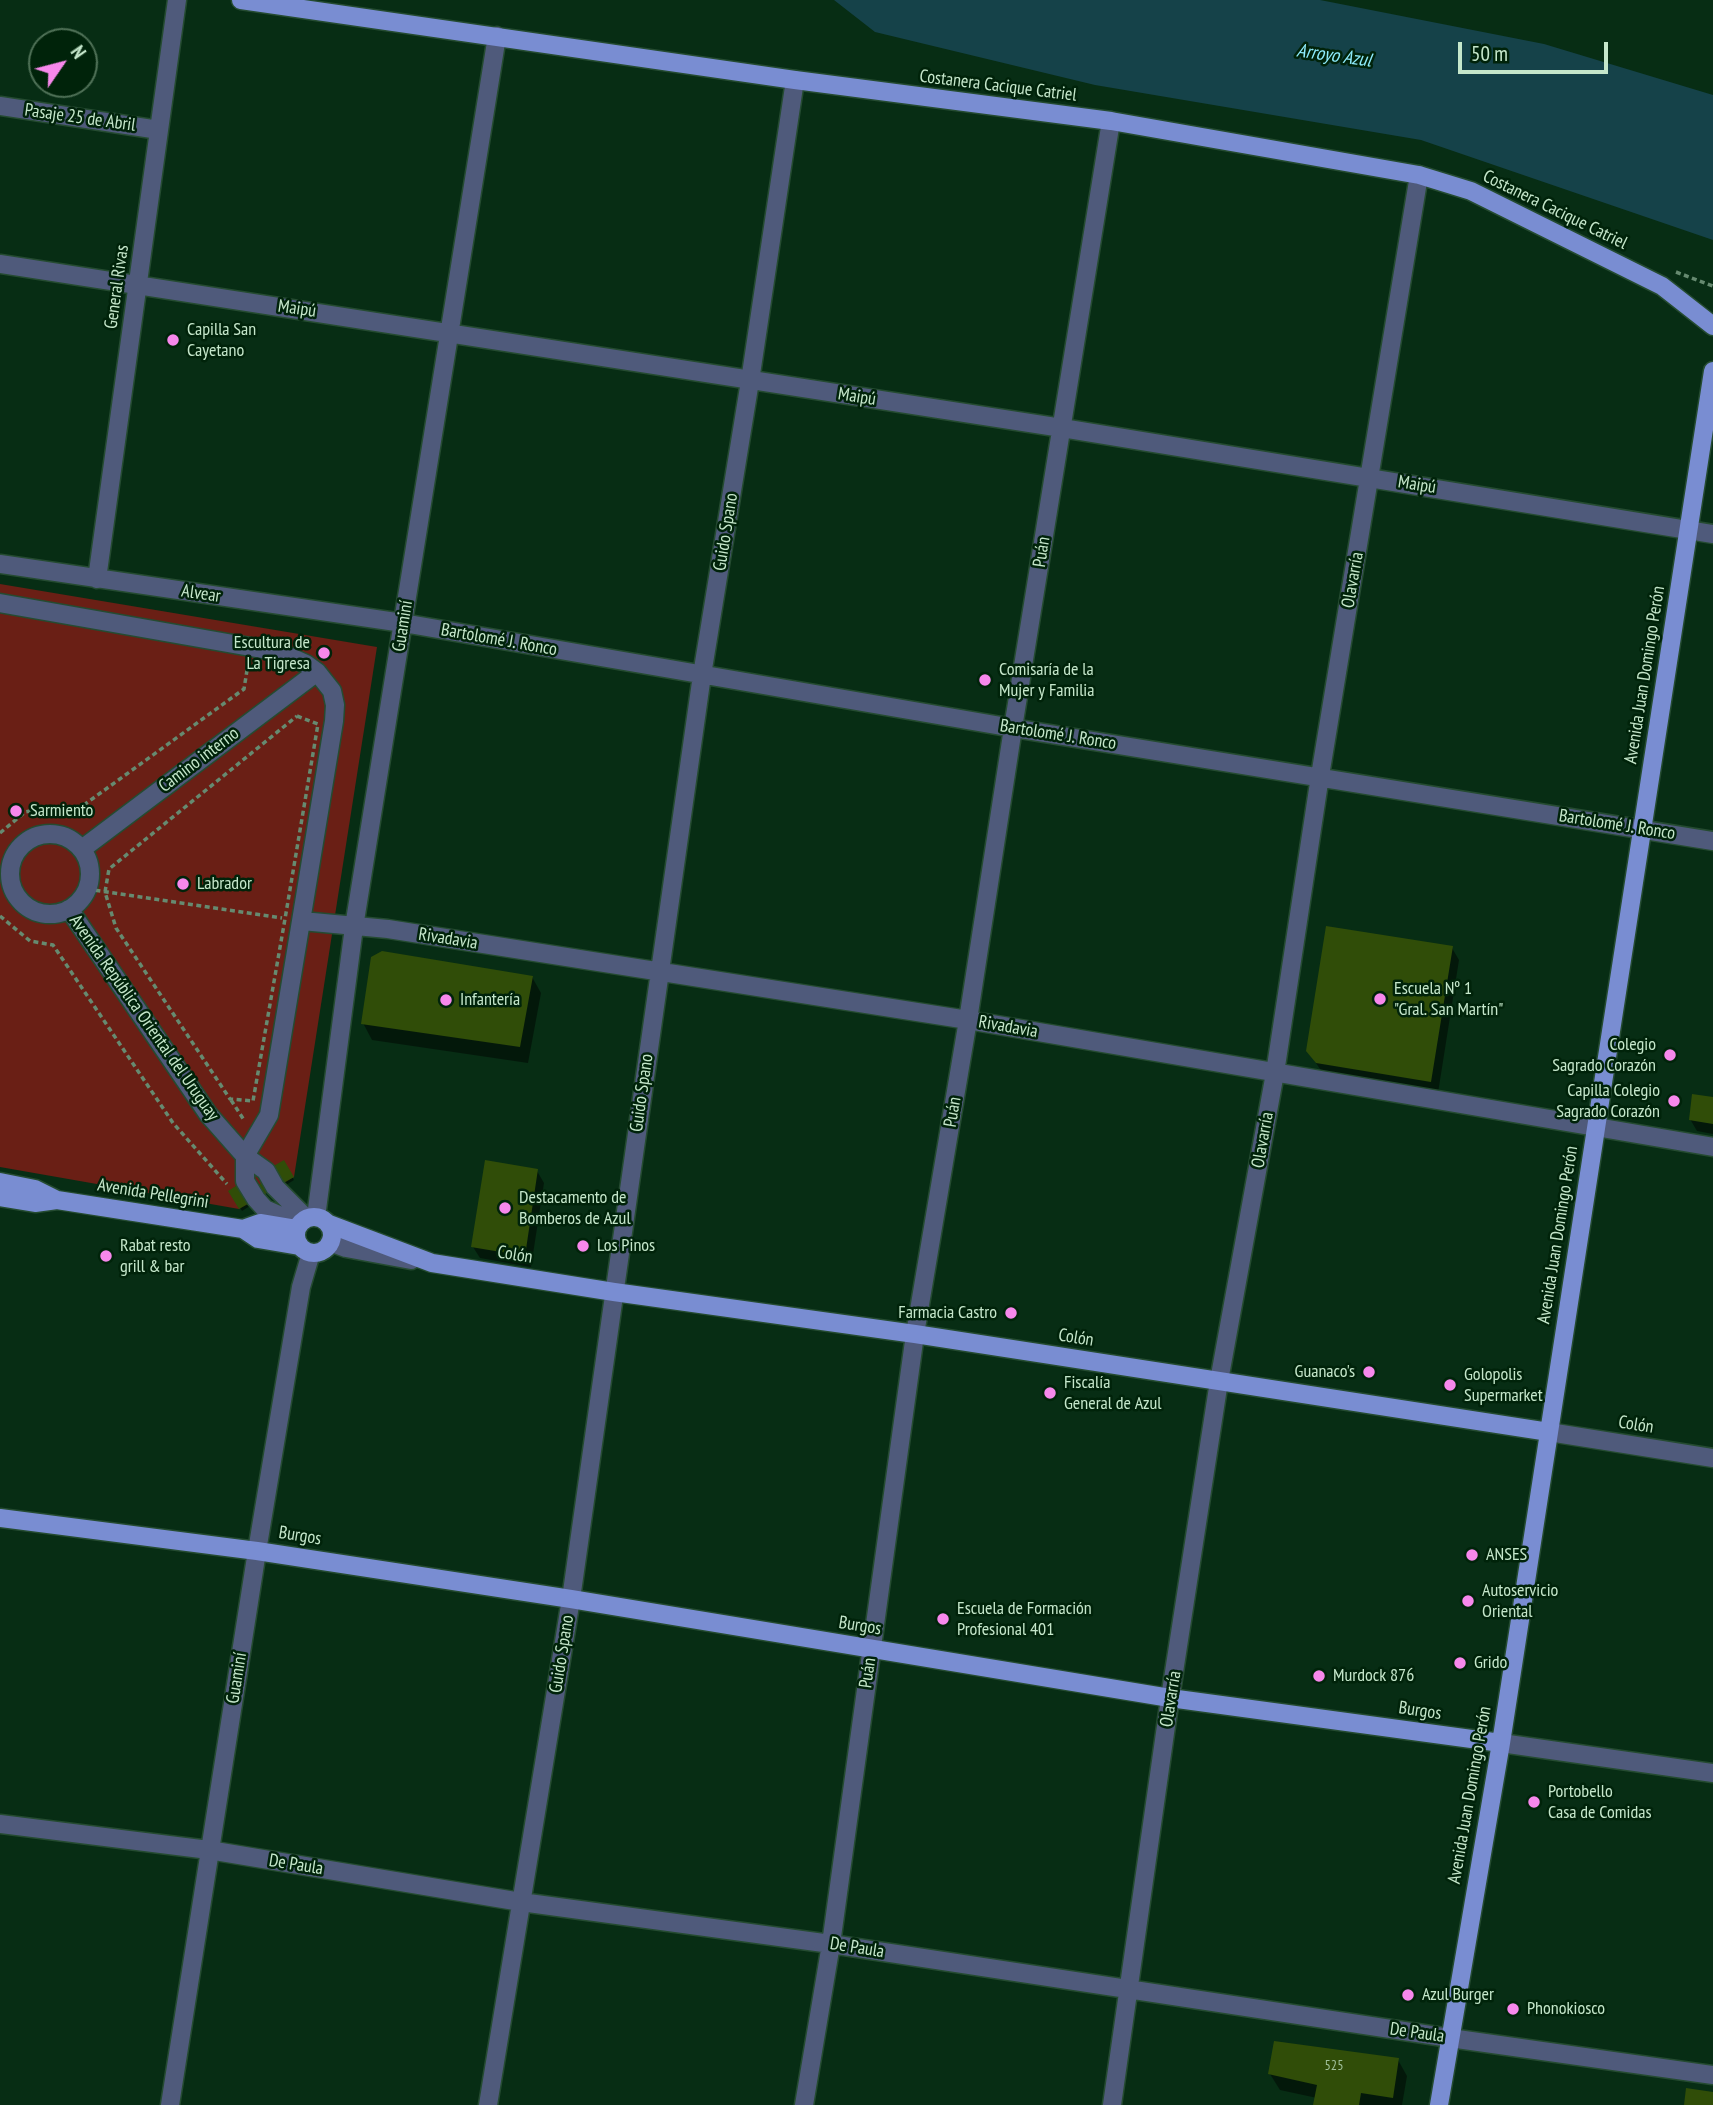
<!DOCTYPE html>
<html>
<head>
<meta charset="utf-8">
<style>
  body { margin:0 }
  #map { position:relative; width:1713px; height:2105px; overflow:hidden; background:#072d14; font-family:"PT Sans Narrow",sans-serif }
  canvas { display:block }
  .north { position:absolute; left:28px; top:28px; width:70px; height:70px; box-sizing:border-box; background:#00230a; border:2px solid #4f7157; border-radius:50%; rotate:55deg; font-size:19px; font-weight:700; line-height:28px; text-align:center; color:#c5e7cb }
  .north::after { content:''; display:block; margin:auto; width:24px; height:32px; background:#f788ec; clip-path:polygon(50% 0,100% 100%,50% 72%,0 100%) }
  .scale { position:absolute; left:1458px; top:42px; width:150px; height:32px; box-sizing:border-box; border:4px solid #c5e7cb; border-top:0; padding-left:9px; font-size:21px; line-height:24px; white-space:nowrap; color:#c5e7cb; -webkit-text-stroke:5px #00230a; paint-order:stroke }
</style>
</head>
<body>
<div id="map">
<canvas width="1713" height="2105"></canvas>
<div class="north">N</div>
<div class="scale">50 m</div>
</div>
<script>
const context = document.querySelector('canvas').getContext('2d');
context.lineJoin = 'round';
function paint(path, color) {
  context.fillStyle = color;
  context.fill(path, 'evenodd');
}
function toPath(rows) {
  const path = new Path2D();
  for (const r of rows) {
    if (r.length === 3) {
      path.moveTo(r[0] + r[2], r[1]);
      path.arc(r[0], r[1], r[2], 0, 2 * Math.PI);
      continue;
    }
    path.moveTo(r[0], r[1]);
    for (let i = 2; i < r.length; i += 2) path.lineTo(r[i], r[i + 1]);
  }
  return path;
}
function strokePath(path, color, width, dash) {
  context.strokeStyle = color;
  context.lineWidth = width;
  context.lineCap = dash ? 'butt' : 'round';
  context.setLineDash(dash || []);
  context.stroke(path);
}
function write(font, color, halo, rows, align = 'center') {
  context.font = font + ' "PT Sans Narrow",sans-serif';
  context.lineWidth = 5;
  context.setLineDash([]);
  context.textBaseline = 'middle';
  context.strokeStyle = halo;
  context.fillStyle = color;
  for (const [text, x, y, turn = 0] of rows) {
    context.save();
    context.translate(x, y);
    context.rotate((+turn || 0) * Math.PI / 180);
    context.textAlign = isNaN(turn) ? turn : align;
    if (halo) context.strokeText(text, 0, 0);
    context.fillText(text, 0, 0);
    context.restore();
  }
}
const green = toPath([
  [0,584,377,647,294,1177,239,1209,0,1167]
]);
const water = toPath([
  [834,0,1320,0,1544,44,1713,95,1713,240,1421,140,1095,85,875,32]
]);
const shadow = toPath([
  [1452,948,1459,960,1438,1093,1324,1075,1308,1051],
  [532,977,541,993,528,1063,372,1040,363,1023],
  [1713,1099,1713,1134,1697,1131,1690,1119],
  [283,1162,294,1180,283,1187],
  [537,1171,544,1183,531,1267,480,1258,473,1247],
  [230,1191,253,1204,242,1211],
  [1398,2060,1407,2076,1402,2105,1315,2105,1317,2098,1280,2090,1270,2074]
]);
const building = toPath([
  [1326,926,1453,946,1431,1082,1316,1063,1306,1051],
  [382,951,533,976,520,1047,361,1024,371,957],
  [1692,1094,1713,1097,1713,1124,1689,1120],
  [284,1160,294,1177,280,1185,270,1168],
  [485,1160,538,1169,525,1256,471,1247],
  [265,1181,271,1190,262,1196,256,1186],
  [242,1182,253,1201,239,1209,228,1191],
  [1274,2041,1399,2058,1393,2098,1361,2093,1359,2105,1313,2105,1317,2085,1268,2074],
  [1686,2088,1713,2092,1713,2105,1684,2105]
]);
const path = toPath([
  [1676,272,1713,286],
  [297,716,318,724,285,919,253,1101,230,1099,116,928,105,892,109,869,297,716],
  [0,833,25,812,52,807,77,810,244,689,248,664],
  [87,889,282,918],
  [0,916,30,941,53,945,173,1123,227,1184],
  [231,1100,244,1120]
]);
const minor = toPath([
  [0,106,159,130],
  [0,264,1062,428,1713,534],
  [0,564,403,623,1013,728,1713,841],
  [97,579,177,0],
  [0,603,279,652,306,664,317,672,332,691,335,705,334,721,269,1115,245,1156,245,1181,256,1199,265,1209,299,1224],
  [50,874,40],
  [82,849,317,672],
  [69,909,208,1114,245,1156,266,1171,275,1187,306,1218],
  [302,921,388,929,968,1020,1713,1147],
  [316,1217,354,927,497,36],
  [330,1242,346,1248,411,1260],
  [1549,1432,1713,1458],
  [1501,1743,1713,1773],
  [0,1824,209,1850,521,1902,831,1944,1450,2038,1713,2075],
  [170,2105,257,1551,301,1287,311,1253],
  [488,2105,571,1599,702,675,750,381,795,80],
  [804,2105,831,1944,915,1334,968,1020,1013,728,1111,121],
  [1112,2105,1170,1698,1219,1381,1275,1073,1320,776,1419,175]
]);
const major = toPath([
  [241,0,795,80,1111,121,1419,175,1471,191,1662,286,1713,326],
  [0,1182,35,1189,57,1200],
  [0,1197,35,1203,57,1200,243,1229,258,1239,299,1246],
  [314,1235,18],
  [329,1224,432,1263,614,1292,915,1334,1549,1432],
  [243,1229,260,1223,296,1229],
  [0,1518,257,1551,571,1599,1170,1698,1501,1743],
  [1439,2105,1501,1743,1713,371]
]);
const markers = [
  [173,340,7,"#f788ec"],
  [324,653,7,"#f788ec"],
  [985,680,7,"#f788ec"],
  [16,811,7,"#f788ec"],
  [183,884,7,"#f788ec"],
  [1380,999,7,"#f788ec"],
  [446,1000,7,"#f788ec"],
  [1670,1055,7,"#f788ec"],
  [1674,1101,7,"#f788ec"],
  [505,1208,7,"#f788ec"],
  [583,1246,7,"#f788ec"],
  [106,1256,7,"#f788ec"],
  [1011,1313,7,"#f788ec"],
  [1369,1372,7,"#f788ec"],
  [1450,1385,7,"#f788ec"],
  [1050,1393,7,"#f788ec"],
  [1472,1555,7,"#f788ec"],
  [1468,1601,7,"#f788ec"],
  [943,1619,7,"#f788ec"],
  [1460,1663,7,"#f788ec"],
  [1319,1676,7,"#f788ec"],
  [1534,1802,7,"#f788ec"],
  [1408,1995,7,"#f788ec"],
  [1513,2009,7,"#f788ec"]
];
const numberNames = [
  ["525",1334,2066]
];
const streetNames = [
  ["Costanera Cacique Catriel",998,86,7],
  ["Pasaje 25 de Abril",80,118,8],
  ["Costanera Cacique Catriel",1555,210,26],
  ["General Rivas",117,287,-82],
  ["Maipú",297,309,8],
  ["Maipú",857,397,9],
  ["Maipú",1417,485,9],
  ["Guido Spano",726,532,-81],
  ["Puán",1042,552,-81],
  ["Olavarría",1353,580,-80],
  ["Alvear",201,594,8],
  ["Guaminí",403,626,-81],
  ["Bartolomé J. Ronco",499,640,10],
  ["Avenida Juan Domingo Perón",1645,675,-81],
  ["Bartolomé J. Ronco",1058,735,9],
  ["Camino interno",199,760,-37],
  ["Bartolomé J. Ronco",1617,825,9],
  ["Rivadavia",448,939,9],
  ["Avenida República Oriental del Uruguay",144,1018,55],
  ["Rivadavia",1008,1027,10],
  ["Guido Spano",642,1093,-82],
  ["Puán",953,1112,-80],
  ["Olavarría",1263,1140,-80],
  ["Avenida Pellegrini",153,1194,9],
  ["Avenida Juan Domingo Perón",1558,1235,-81],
  ["Colón",515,1255,9],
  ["Colón",1076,1338,9],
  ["Colón",1636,1425,9],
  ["Burgos",300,1536,9],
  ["Burgos",860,1626,9],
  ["Guido Spano",562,1654,-81],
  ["Puán",868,1673,-82],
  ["Guaminí",237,1678,-81],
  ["Olavarría",1171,1699,-81],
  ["Burgos",1420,1711,8],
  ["Avenida Juan Domingo Perón",1470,1795,-80],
  ["De Paula",296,1865,9],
  ["De Paula",857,1948,9],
  ["De Paula",1417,2033,8]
];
const poiNames = [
  ["Capilla San",187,330],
  ["Cayetano",187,351],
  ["Escultura de",310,643,"right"],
  ["La Tigresa",310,664,"right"],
  ["Comisaría de la",999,670],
  ["Mujer y Familia",999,691],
  ["Sarmiento",30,811],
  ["Labrador",197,884],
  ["Escuela Nº 1",1394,989],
  ["\"Gral. San Martín\"",1394,1010],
  ["Infantería",460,1000],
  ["Colegio",1656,1045,"right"],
  ["Sagrado Corazón",1656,1066,"right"],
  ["Capilla Colegio",1660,1091,"right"],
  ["Sagrado Corazón",1660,1112,"right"],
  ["Destacamento de",519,1198],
  ["Bomberos de Azul",519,1219],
  ["Rabat resto",120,1246],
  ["grill & bar",120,1267],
  ["Los Pinos",597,1246],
  ["Farmacia Castro",997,1313,"right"],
  ["Guanaco's",1355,1372,"right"],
  ["Golopolis",1464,1375],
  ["Supermarket",1464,1396],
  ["Fiscalía",1064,1383],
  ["General de Azul",1064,1404],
  ["ANSES",1486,1555],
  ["Autoservicio",1482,1591],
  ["Oriental",1482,1612],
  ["Escuela de Formación",957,1609],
  ["Profesional 401",957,1630],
  ["Grido",1474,1663],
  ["Murdock 876",1333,1676],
  ["Portobello",1548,1792],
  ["Casa de Comidas",1548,1813],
  ["Azul Burger",1422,1995],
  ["Phonokiosco",1527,2009]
];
const waterNames = [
  ["Arroyo Azul",1334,56,8]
];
paint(green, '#6a1f15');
paint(water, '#154249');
paint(shadow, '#0007');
paint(building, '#304d08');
strokePath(minor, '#254b31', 21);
strokePath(major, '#254b31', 21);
strokePath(path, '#668a70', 3.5, [5, 3.5]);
strokePath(minor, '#4f5a7b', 18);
strokePath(major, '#798dd2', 18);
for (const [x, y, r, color] of markers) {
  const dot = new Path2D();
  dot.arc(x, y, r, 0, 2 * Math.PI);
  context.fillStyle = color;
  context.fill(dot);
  strokePath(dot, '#00230a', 2.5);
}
write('14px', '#a0c09a', null, numberNames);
write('18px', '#c5e7cb', '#00230a', streetNames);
write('18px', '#c5e7cb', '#00230a', poiNames, 'left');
write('italic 19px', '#8eecfd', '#00230a', waterNames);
</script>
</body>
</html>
